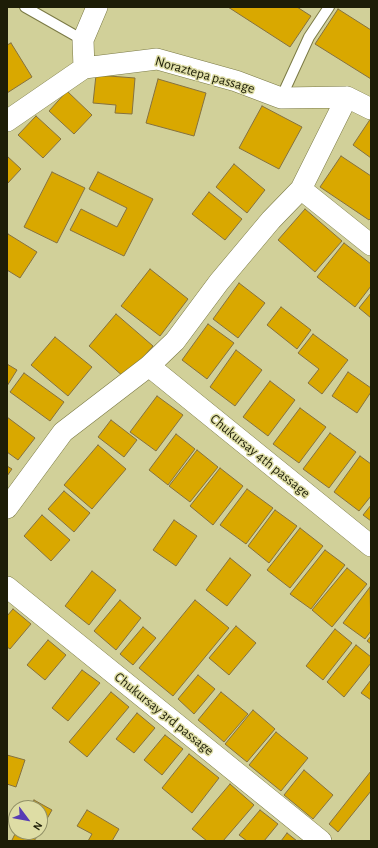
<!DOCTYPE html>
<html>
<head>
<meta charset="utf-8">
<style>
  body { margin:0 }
  #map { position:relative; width:378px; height:848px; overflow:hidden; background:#d1d099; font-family:"Alegreya Sans",sans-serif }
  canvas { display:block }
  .frame { position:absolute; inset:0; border:8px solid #1d1d07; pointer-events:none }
  .north { position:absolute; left:8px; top:800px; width:40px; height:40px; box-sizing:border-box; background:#dedda5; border:1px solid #919066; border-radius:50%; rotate:122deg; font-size:11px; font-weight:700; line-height:16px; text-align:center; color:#1d1d07 }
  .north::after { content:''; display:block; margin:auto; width:14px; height:18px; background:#573cb4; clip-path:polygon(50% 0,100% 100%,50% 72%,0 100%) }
</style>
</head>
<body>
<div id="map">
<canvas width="378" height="848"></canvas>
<div class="frame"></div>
<div class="north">N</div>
</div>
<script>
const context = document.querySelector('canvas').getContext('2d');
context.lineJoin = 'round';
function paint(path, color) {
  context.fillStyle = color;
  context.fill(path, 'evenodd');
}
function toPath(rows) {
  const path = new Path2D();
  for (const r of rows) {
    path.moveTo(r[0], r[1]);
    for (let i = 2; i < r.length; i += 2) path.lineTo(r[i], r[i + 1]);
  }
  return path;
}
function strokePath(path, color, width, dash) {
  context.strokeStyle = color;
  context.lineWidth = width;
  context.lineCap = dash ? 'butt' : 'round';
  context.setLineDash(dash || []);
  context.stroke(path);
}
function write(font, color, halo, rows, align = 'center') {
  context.font = font + ' "Alegreya Sans",sans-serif';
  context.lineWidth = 3;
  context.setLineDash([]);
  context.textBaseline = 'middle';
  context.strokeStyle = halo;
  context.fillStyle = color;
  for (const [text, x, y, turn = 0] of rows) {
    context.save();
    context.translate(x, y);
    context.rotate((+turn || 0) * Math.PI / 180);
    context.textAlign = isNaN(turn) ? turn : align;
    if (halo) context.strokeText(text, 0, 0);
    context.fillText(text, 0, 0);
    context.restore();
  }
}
const building = toPath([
  [228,7,297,7,311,16,290,47,228,7],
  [338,9,371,30,371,79,315,44,338,9],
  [11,43,32,77,7,93,7,45,11,43],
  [96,75,135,78,132,114,115,113,116,105,93,103,96,75],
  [158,79,206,93,194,136,146,123,158,79],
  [67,91,92,115,74,134,49,111,67,91],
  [262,106,302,127,279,169,239,148,262,106],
  [36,116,61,139,43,158,18,135,36,116],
  [371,118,371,158,353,145,371,118],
  [7,156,21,169,7,184,7,156],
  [341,156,371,176,371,218,369,220,320,187,341,156],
  [234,164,265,190,247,213,216,187,234,164],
  [52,172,85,188,57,243,24,227,52,172],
  [98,172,153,199,124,256,70,230,81,209,117,227,127,208,89,189,98,172],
  [209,192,242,219,225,240,192,214,209,192],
  [305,209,342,241,315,272,278,240,305,209],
  [8,234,37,252,20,278,7,270,7,236,8,234],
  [344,243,371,264,371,286,355,307,317,277,344,243],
  [150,269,188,299,160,336,121,306,150,269],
  [239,283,265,303,238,338,213,319,239,283],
  [371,293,371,318,359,308,371,293],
  [281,307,311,330,297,349,267,325,281,307],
  [116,314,153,346,125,378,89,346,116,314],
  [208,324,234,343,207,379,182,360,208,324],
  [313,334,348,360,322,394,308,383,319,369,298,353,313,334],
  [55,337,92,367,68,396,31,365,55,337],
  [236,350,262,370,235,406,210,387,236,350],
  [7,364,17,370,7,386,7,364],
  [348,372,371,388,371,392,357,413,332,396,348,372],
  [24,373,64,402,50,421,10,392,24,373],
  [270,381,295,400,268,436,243,417,270,381],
  [157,396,183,415,156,451,130,432,157,396],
  [300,408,326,427,299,463,273,444,300,408],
  [7,417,35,438,18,460,7,452,7,417],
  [111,420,137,440,124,457,98,437,111,420],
  [330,433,356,452,329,488,303,469,330,433],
  [176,434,195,449,168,485,149,470,176,434],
  [98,445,126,469,92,509,64,485,98,445],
  [197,450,218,467,190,502,169,486,197,450],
  [360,456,371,464,371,496,359,511,334,492,360,456],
  [7,466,12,469,7,476,7,466],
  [220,468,243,486,213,525,190,506,220,468],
  [247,489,273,508,246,544,220,525,247,489],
  [64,491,90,513,74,532,48,509,64,491],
  [371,505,371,521,363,515,371,505],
  [275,510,297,526,269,563,248,546,275,510],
  [42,515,70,540,51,561,24,536,42,515],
  [174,520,197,536,176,566,153,550,174,520],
  [300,528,323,546,290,588,267,570,300,528],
  [325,550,345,565,311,609,290,594,325,550],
  [230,558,251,575,227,606,206,590,230,558],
  [347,568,367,584,332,627,312,610,347,568],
  [92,571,116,590,89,625,65,606,92,571],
  [370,587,371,631,365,639,343,623,370,587],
  [120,600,141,618,116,650,94,631,120,600],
  [195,600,229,628,173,696,139,668,195,600],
  [13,609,31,624,10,649,7,647,7,616,13,609],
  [236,626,256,643,229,675,209,658,236,626],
  [143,627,156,638,133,665,120,654,143,627],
  [335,629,352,643,323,680,306,666,335,629],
  [371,636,371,644,367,641,371,636],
  [48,640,66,655,45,680,27,665,48,640],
  [356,645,371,657,371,663,344,697,327,682,356,645],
  [82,670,100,683,68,721,52,708,82,670],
  [198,675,215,689,194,714,178,699,198,675],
  [371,680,371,700,361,693,371,680],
  [111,692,129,707,87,757,69,742,111,692],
  [221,692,248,714,224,742,198,720,221,692],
  [253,710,275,729,247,762,225,744,253,710],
  [137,713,155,728,134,753,116,739,137,713],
  [276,732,308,758,281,791,249,765,276,732],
  [165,735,183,749,162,775,144,760,165,735],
  [189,754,219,778,192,813,162,788,189,754],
  [7,755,25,760,16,787,7,784,7,755],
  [304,770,333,795,313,819,284,795,304,770],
  [371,771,371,791,338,832,329,824,371,771],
  [230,784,254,805,223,841,207,841,192,829,230,784],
  [34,800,52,810,40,831,40,808,30,808,34,800],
  [87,810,119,829,112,841,88,841,92,834,77,826,87,810],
  [260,810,278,824,264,841,247,841,239,835,260,810],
  [16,832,40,832,34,841,14,841,12,840,16,832],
  [287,833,297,841,281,841,287,833]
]);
const service = toPath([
  [25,7,83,40],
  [281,98,309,37,329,7]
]);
const minor = toPath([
  [84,68,83,40,97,7],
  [7,121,84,68,157,59,236,81,281,98,347,97,371,109],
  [301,189,371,245],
  [149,366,371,546],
  [7,508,63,432,149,366,175,341,219,282,271,220,301,189,347,97],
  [7,587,321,841]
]);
const streetNames = [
  ["Noraztepa passage",205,75,16],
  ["Chukursay 4th passage",260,456,39],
  ["Chukursay 3rd passage",164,714,39]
];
paint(building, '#d9a800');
strokePath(building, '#85713f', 1);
strokePath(service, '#7b7a45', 12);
strokePath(minor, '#7b7a45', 22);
strokePath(service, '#fff', 10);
strokePath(minor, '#fff', 21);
write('14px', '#1d1d07', '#dedda5', streetNames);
</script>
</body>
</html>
